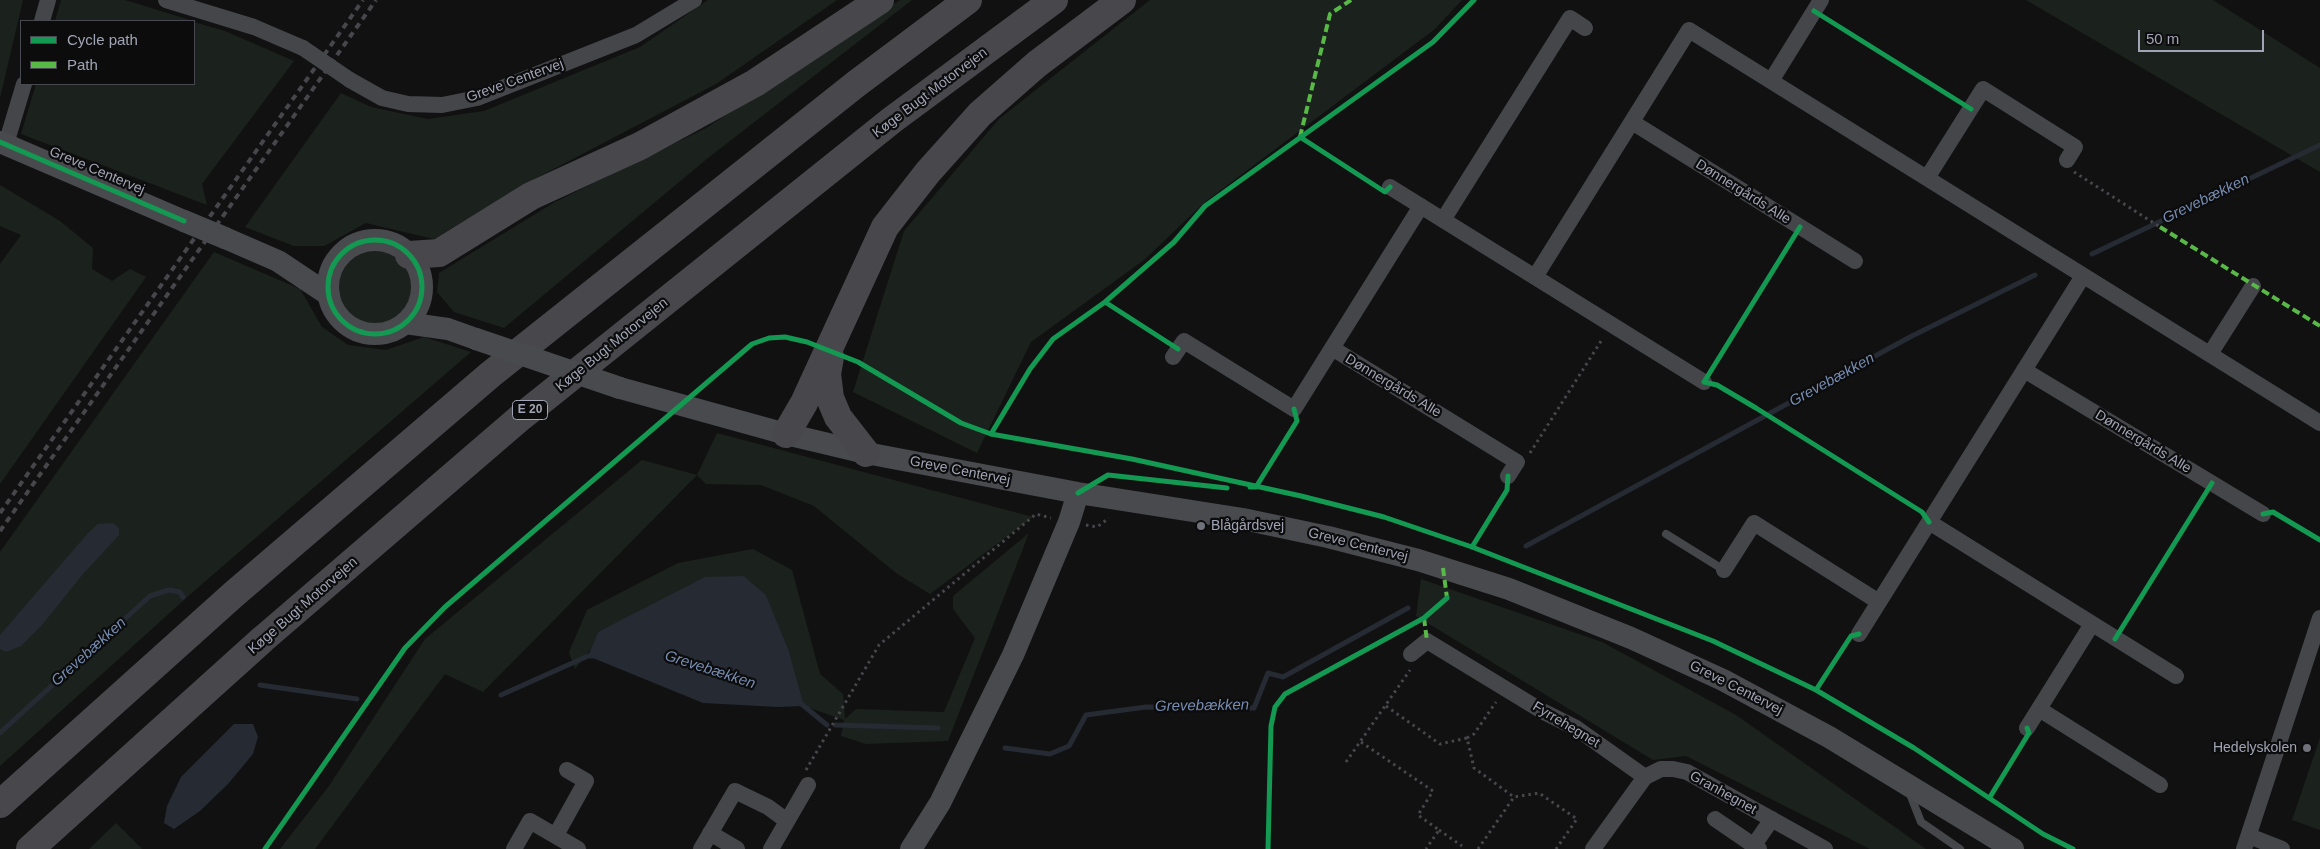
<!DOCTYPE html>
<html>
<head>
<meta charset="utf-8">
<style>
  body { margin:0 }
  #map { position:relative; width:2320px; height:849px; overflow:hidden; background:#111112; font-family:Arial,sans-serif }
  canvas { display:block }
  .legend { position:absolute; left:20px; top:20px; width:175px; height:65px; box-sizing:border-box; background:#0c0c0d; border:1px solid #484950; margin:0; padding:6px 9px; list-style:none; font-size:15px; color:#a1a4b4 }
  .legend li { display:flex; align-items:center; gap:10px; height:25px }
  .legend b { width:25px; border:1px solid #484950 }
  .scale { position:absolute; left:2138px; top:30px; width:126px; height:22px; box-sizing:border-box; border:2px solid #a1a4b4; border-top:0; padding-left:6px; font-size:15px; line-height:18px; white-space:nowrap; color:#a1a4b4; -webkit-text-stroke:4px #0c0c0d; paint-order:stroke }
</style>
</head>
<body>
<div id="map">
<canvas width="2320" height="849"></canvas>
<ul class="legend">
<li><b style="height:6px;background:#139951"></b>Cycle path</li>
<li><b style="height:6px;background:#58b947"></b>Path</li>
</ul>
<div class="scale">50 m</div>
</div>
<script>
const context = document.querySelector('canvas').getContext('2d');
context.lineJoin = 'round';
function paint(path, color) {
  context.fillStyle = color;
  context.fill(path, 'evenodd');
}
function toPath(rows) {
  const path = new Path2D();
  for (const r of rows) {
    if (r.length === 3) {
      path.moveTo(r[0] + r[2], r[1]);
      path.arc(r[0], r[1], r[2], 0, 2 * Math.PI);
      continue;
    }
    path.moveTo(r[0], r[1]);
    for (let i = 2; i < r.length; i += 2) path.lineTo(r[i], r[i + 1]);
  }
  return path;
}
function strokePath(path, color, width, dash) {
  context.strokeStyle = color;
  context.lineWidth = width;
  context.lineCap = dash ? 'butt' : 'round';
  context.setLineDash(dash || []);
  context.stroke(path);
}
function write(font, color, halo, rows, align = 'center') {
  context.font = font + ' Arial,sans-serif';
  context.lineWidth = 4.5;
  context.setLineDash([]);
  context.textBaseline = 'middle';
  context.strokeStyle = halo;
  context.fillStyle = color;
  for (const [text, x, y, turn = 0] of rows) {
    context.save();
    context.translate(x, y);
    context.rotate((+turn || 0) * Math.PI / 180);
    context.textAlign = isNaN(turn) ? turn : align;
    if (halo) context.strokeText(text, 0, 0);
    context.fillText(text, 0, 0);
    context.restore();
  }
}
const green = toPath([
  [0,0,23,0,0,98],
  [61,0,125,0,193,21,55,21],
  [708,0,837,0,716,84,525,184,434,239,366,223,324,246,294,246,245,227,341,93,371,107,428,119,484,111,640,47],
  [900,0,912,0,708,158,504,328,454,312,437,292,439,273,555,202,706,128],
  [1150,0,1462,0,1435,29,1205,202,1144,260,1031,342,977,453,853,392,904,231,999,119],
  [2026,0,2213,0,2320,68,2320,172],
  [194,22,225,31,294,61,202,184,207,205,21,134,36,84,194,84],
  [0,185,60,221,93,248,92,269,112,281,130,269,146,277,0,484,0,264,21,235,0,226],
  [375,288,37],
  [214,252,300,289,322,327,348,345,386,350,424,337,471,352,194,591,0,766,0,552],
  [717,433,1033,517,930,594,896,573,814,506,761,485,706,484,697,475,483,692,445,674,315,849,280,849,329,786,425,639,642,460,697,475],
  [1029,533,948,741,866,744,841,736,844,720,804,706,789,651,766,595,744,576,598,632,591,649,575,669,569,652,587,610,678,563,753,549,792,570,820,674,843,694,845,719,856,709,944,712,975,638,953,609,953,596],
  [1421,579,1602,642,1736,715,1926,849,1870,849,1686,756,1653,760,1416,616],
  [2320,738,2320,830,2292,820],
  [116,823,142,849,89,849]
]);
const water = toPath([
  [113,523,119,528,119,535,83,574,42,625,21,646,6,652,0,649,0,635,89,532,98,524],
  [744,576,766,595,789,651,804,706,778,707,703,703,588,656,598,632,705,577],
  [234,724,253,724,258,737,253,754,228,784,200,811,174,829,164,823,167,806,181,777]
]);
const stream = toPath([
  [2092,254,2320,145],
  [1526,546,1910,337,2035,275],
  [260,685,357,699],
  [501,695,588,656,595,656],
  [799,702,827,725],
  [835,725,938,728],
  [0,733,150,596,169,590,180,592,183,597],
  [1005,748,1050,754,1069,746,1086,715,1146,707,1254,708,1268,673,1283,677,1408,608]
]);
const path = toPath([
  [2074,172,2160,227],
  [1530,453,1603,338],
  [1086,525,1097,527,1109,518],
  [1386,706,1440,744,1467,738,1474,768,1514,797,1539,793,1577,819,1556,849],
  [1467,738,1474,734,1496,702],
  [1361,742,1433,791,1418,815,1439,830,1426,849],
  [1346,762,1410,670],
  [806,770,879,645,1036,514,1051,518],
  [1439,830,1462,846],
  [1478,849,1514,797]
]);
const lane = toPath([
  [1666,534,1724,570],
  [1910,794,1921,822,1960,849]
]);
const street = toPath([
  [166,0,254,27,303,48],
  [42,21,48,0],
  [350,80,382,98,408,104,442,105,477,98,636,35,694,0],
  [1771,81,1821,0],
  [1632,122,1855,261],
  [6,144,24,84],
  [1927,178,1983,89,2075,147,2067,160],
  [1390,187,1704,382],
  [1443,220,1570,18,1585,28],
  [1535,277,1689,30,2320,423],
  [1332,348,1517,462,1508,476],
  [2210,354,2253,286],
  [1173,357,1184,341,1294,409,1421,206],
  [2024,370,2263,514],
  [1929,522,2176,676],
  [1724,570,1754,523,1879,602],
  [1859,634,2083,276],
  [1411,654,1427,641,1542,711,1576,728,1645,777,1593,849],
  [2039,709,2160,785],
  [2027,728,2092,624],
  [1645,777,1661,769,1673,769,1687,772,1825,849],
  [1715,819,1759,849],
  [710,833,737,849],
  [556,835,586,781,567,770],
  [2249,836,2282,849],
  [1754,845,1772,819],
  [514,849,530,821,578,849],
  [701,849,735,791,768,807,787,821],
  [771,849,808,785],
  [2244,849,2320,618]
]);
const secondary = toPath([
  [0,142,184,221],
  [225,238,278,261,329,295],
  [375,287,47],
  [405,323,448,329,476,339],
  [620,388,786,434,866,453,1078,493,1243,519,1328,537,1418,560,1509,589,1631,638,1723,680,1829,737,2013,849],
  [911,849,940,803,1013,655,1069,522,1078,493]
]);
const highway = toPath([
  [409,255,439,253,531,196,640,146,755,83,880,0],
  [830,357,827,374,830,398,838,417,866,453],
  [786,434,804,403,885,227,928,172,980,114,1037,64,1122,0],
  [0,804,234,594,491,374,856,84,968,0],
  [30,849,263,639,521,417,892,120,1054,0]
]);
const rail = toPath([
  [0,513,363,0],
  [0,531,376,0]
]);
const streetBridge = toPath([
  [303,48,350,80]
]);
const secondaryBridge = toPath([
  [184,221,225,238],
  [476,339,620,388]
]);
const quiet = toPath([
  [1300,137,1330,14,1351,0],
  [2160,227,2320,326],
  [1443,568,1447,598],
  [1424,618,1427,641]
]);
const cycleway = toPath([
  [1814,11,1971,109],
  [1300,137,1385,192,1390,187],
  [0,142,184,221],
  [1800,227,1704,382,1717,385,1756,408,1922,512,1929,522],
  [375,287,47],
  [1105,302,1178,349],
  [991,434,1030,369,1053,339,1105,302,1174,242,1205,206,1433,42,1474,0],
  [1250,487,1256,487,1297,421,1294,409],
  [1078,493,1108,475,1227,488],
  [2263,514,2273,512,2320,540],
  [1472,547,1507,490,1508,476],
  [2115,639,2212,483],
  [1816,690,1851,636,1859,634],
  [1990,797,2029,733,2027,728],
  [265,849,405,648,445,607,752,344,769,338,785,337,807,342,858,362,961,423,991,434,1132,459,1301,496,1384,517,1472,547,1713,641,1816,690,1914,748,2043,834,2073,849],
  [1268,849,1271,726,1275,707,1285,694,1424,618,1447,598]
]);
const markers = [
  [1201,526,5,"#6f717b"],
  [2307,748,5,"#6f717b"]
];
const shields = [
  [530,410,35]
];
const shieldNames = [
  ["E 20",530,410]
];
const streetNames = [
  ["Greve Centervej",515,81,-20],
  ["Køge Bugt Motorvejen",930,93,-37],
  ["Greve Centervej",97,171,23],
  ["Dønnergårds Alle",1743,192,32],
  ["Køge Bugt Motorvejen",612,345,-39],
  ["Dønnergårds Alle",1393,386,31],
  ["Dønnergårds Alle",2143,442,31],
  ["Greve Centervej",960,471,11],
  ["Greve Centervej",1358,545,14],
  ["Køge Bugt Motorvejen",303,606,-41],
  ["Greve Centervej",1736,688,27],
  ["Fyrrehegnet",1566,725,31],
  ["Granhegnet",1723,793,29]
];
const poiNames = [
  ["Blågårdsvej",1211,526],
  ["Hedelyskolen",2297,748,"right"]
];
const waterNames = [
  ["Grevebækken",2206,199,-26],
  ["Grevebækken",1832,380,-29],
  ["Grevebækken",89,652,-42],
  ["Grevebækken",710,670,18],
  ["Grevebækken",1202,706,-1]
];
paint(green, '#1b221d');
paint(water, '#252a33');
strokePath(stream, '#252a33', 5);
strokePath(path, '#47474c', 3, [2.5, 4]);
strokePath(lane, '#45464a', 8);
strokePath(street, '#45464a', 16);
strokePath(secondary, '#494a4e', 22);
strokePath(highway, '#48484c', 28);
strokePath(rail, '#46464b', 4, [6, 5]);
strokePath(streetBridge, '#45464a', 16);
strokePath(secondaryBridge, '#494a4e', 22);
strokePath(quiet, '#58b947', 4, [8, 4]);
strokePath(cycleway, '#139951', 5);
for (const [x, y, r, color] of markers) {
  const dot = new Path2D();
  dot.arc(x, y, r, 0, 2 * Math.PI);
  context.fillStyle = color;
  context.fill(dot);
  strokePath(dot, '#0c0c0d', 2);
}
for (const [x, y, w] of shields) {
  const box = new Path2D();
  box.roundRect(x - w / 2, y - 9.5, w, 19, 4);
  context.fillStyle = '#0c0c0d';
  context.fill(box);
  strokePath(box, '#a1a4b4', 1);
}
write('bold 12px', '#a1a4b4', null, shieldNames);
write('14px', '#a1a4b4', '#0c0c0d', streetNames);
write('14px', '#a1a4b4', '#0c0c0d', poiNames, 'left');
write('italic 15px', '#768cb1', '#0c0c0d', waterNames);
</script>
</body>
</html>
